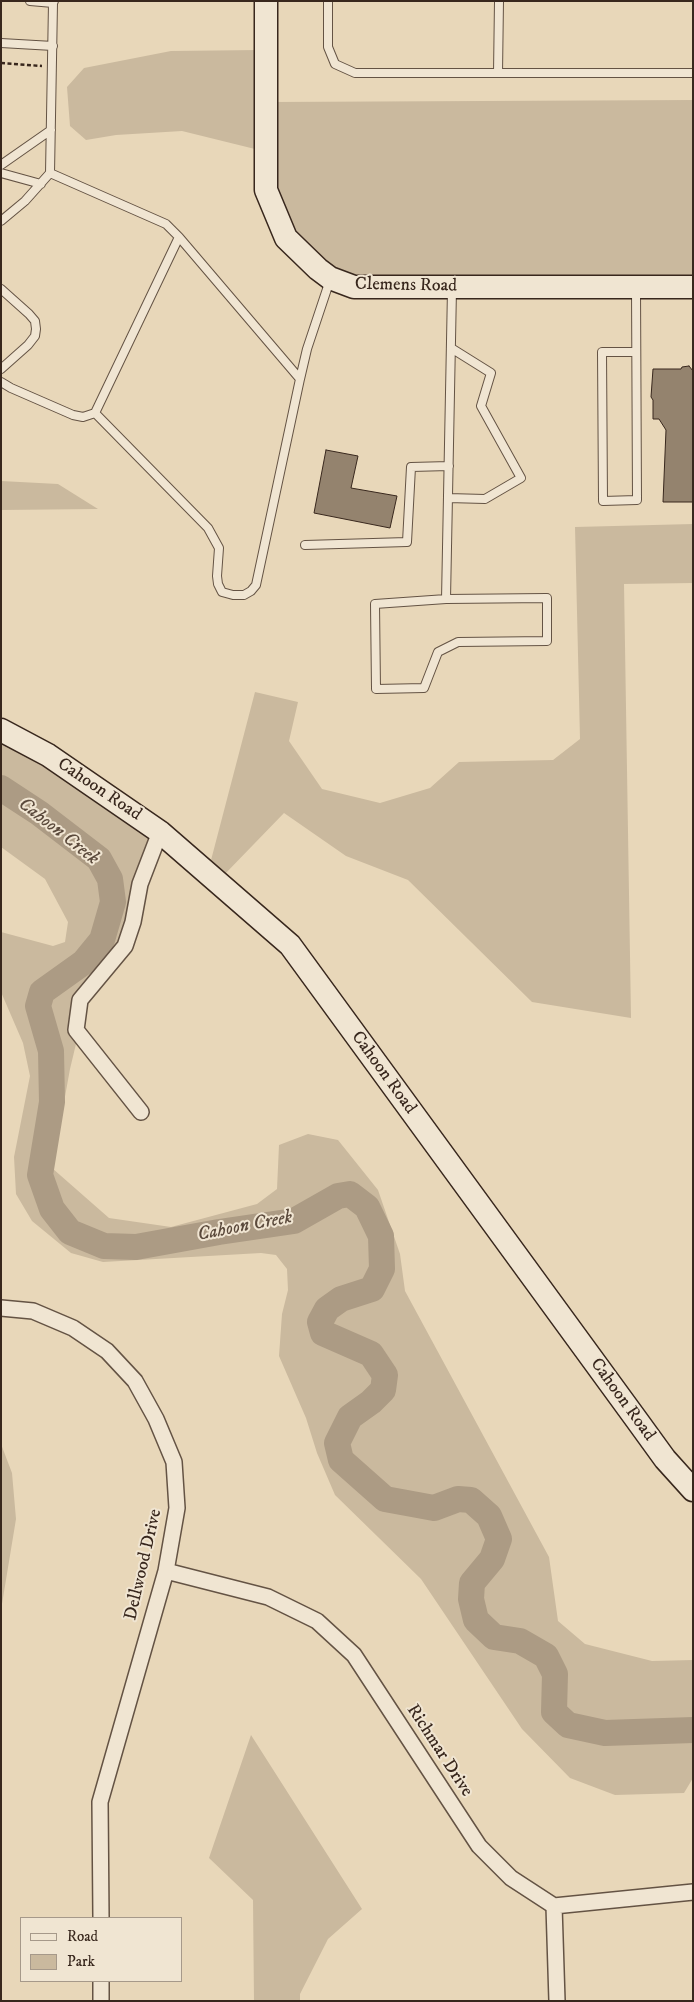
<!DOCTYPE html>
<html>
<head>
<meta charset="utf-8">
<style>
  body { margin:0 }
  #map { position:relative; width:694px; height:2002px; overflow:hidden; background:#e8d7b9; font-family:"IM FELL DW Pica",serif }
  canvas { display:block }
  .frame { position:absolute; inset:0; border:2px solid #38271d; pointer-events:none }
  .legend { position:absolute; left:20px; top:1917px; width:162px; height:65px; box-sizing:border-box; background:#f0e5d2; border:1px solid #a6998a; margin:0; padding:6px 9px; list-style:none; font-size:15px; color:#38271d }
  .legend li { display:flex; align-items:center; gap:10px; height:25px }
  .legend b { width:25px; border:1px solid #a6998a }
</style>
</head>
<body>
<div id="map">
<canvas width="694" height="2002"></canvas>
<div class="frame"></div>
<ul class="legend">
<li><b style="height:6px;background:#f0e5d2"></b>Road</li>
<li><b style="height:14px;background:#cab99e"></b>Park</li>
</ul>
</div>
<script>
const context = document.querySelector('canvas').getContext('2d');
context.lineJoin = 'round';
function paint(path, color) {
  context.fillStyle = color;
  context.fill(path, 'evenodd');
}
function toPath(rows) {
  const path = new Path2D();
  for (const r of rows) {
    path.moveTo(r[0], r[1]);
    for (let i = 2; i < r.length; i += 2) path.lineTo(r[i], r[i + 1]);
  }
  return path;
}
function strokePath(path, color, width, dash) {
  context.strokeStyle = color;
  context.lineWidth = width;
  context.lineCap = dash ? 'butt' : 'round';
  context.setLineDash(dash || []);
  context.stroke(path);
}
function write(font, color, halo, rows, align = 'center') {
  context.font = font + ' "IM FELL DW Pica",serif';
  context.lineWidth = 4;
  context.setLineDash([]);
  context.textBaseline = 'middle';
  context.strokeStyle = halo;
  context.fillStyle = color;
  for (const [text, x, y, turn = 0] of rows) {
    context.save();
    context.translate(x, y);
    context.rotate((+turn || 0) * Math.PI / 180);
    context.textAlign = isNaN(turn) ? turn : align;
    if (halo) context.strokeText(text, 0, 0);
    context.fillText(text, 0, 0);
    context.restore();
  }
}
const green = toPath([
  [259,50,259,150,182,131,116,135,86,140,70,126,67,87,84,68,171,51],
  [693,100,693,279,356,279,326,268,291,234,273,187,272,102],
  [1,481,58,484,98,509,1,510],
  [693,524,693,583,624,584,631,1018,532,1002,408,880,346,856,284,813,223,876,210,864,255,692,298,702,289,741,322,789,380,803,430,788,459,762,553,760,580,739,575,527],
  [1,724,167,830,146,893,86,1002,70,1069,52,1168,109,1218,171,1227,257,1204,277,1189,279,1145,308,1134,338,1140,378,1190,400,1254,405,1291,549,1557,558,1621,585,1644,652,1661,693,1660,693,1778,684,1793,615,1795,570,1778,522,1729,421,1579,335,1495,317,1453,306,1418,279,1356,282,1314,288,1290,287,1269,276,1255,261,1253,103,1262,71,1253,32,1221,16,1194,14,1157,30,1076,23,1043,1,992,1,932,53,946,65,942,68,922,45,879,1,847],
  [1,1444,12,1473,16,1519,1,1610],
  [251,1735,362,1909,328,1939,300,1994,300,2001,254,2001,253,1900,209,1858]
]);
const river = toPath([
  [1,788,39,813,99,859,110,879,113,902,102,940,84,962,42,992,38,1006,51,1051,52,1102,40,1175,52,1209,70,1232,104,1246,136,1247,219,1232,294,1221,338,1196,350,1194,367,1207,381,1236,382,1269,372,1289,341,1299,327,1309,320,1322,323,1333,371,1354,385,1375,383,1390,371,1402,350,1417,337,1443,341,1460,385,1499,434,1508,458,1499,471,1500,489,1516,499,1539,492,1559,472,1583,471,1599,476,1620,494,1637,520,1641,546,1656,555,1674,554,1712,568,1725,605,1733,693,1730]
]);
const building = toPath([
  [689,366,693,371,693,502,663,502,666,430,659,419,653,419,653,400,651,397,653,369,681,369,682,367,689,366],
  [326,450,358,456,351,488,397,496,390,528,314,513,326,450]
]);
const path = toPath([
  [1,63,42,66]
]);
const lane = toPath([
  [30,1,53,3,54,1],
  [328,1,328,47,335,64,355,73,693,73],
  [1,43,53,46],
  [498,73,499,1],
  [1,165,51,130],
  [1,173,41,184],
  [1,221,25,201,50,173,53,3],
  [1,289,29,314,35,321,36,329,35,336,28,345,1,369],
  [636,289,637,500,603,501,602,352,636,352],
  [300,379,307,349,330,280],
  [1,382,11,388,73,415,83,417,95,413,179,237,166,224,50,173],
  [95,413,208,528,219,548,217,576,218,584,222,592,233,595,244,595,251,591,256,585,300,379,179,237],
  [448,498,485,499,521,478,481,406,491,373,451,348],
  [305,545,407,542,411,467,449,466],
  [446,599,547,598,547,641,458,642,438,652,424,688,376,689,375,604,446,599,452,289]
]);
const street = toPath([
  [141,1112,76,1030,80,1000,125,946,133,922,140,884,160,832],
  [1,1308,33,1311,73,1328,107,1351,135,1381,156,1419,174,1462,177,1508,166,1571,100,1802,101,1918],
  [166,1571,268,1597,317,1621,354,1655,479,1846,511,1878,554,1906,693,1892],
  [554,1906,557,2001],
  [101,1981,101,2001]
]);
const secondary = toPath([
  [266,1,266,190,286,238,318,269,330,278,354,287,693,287],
  [1,730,48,755,160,832,290,945,636,1419,665,1459,693,1490]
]);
const streetNames = [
  ["Clemens Road",406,286,1],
  ["Cahoon Road",99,790,34],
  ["Cahoon Road",383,1073,54],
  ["Cahoon Road",622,1400,54],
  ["Dellwood Drive",144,1565,-77],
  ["Richmar Drive",439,1751,57]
];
const waterNames = [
  ["Cahoon Creek",58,832,38],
  ["Cahoon Creek",245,1227,-11]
];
paint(green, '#cab99e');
strokePath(river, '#ac9b84', 26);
paint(building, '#94836e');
strokePath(building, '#38271d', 1);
strokePath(lane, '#645344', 10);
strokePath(street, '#645344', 18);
strokePath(secondary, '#38271d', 25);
strokePath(path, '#38271d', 2.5, [4, 2.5]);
strokePath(lane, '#f0e5d2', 8);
strokePath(street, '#f0e5d2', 15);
strokePath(secondary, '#f0e5d2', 22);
write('18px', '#38271d', '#f0e5d2', streetNames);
write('italic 19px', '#5b4a3c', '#f0e5d2', waterNames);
</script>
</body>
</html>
